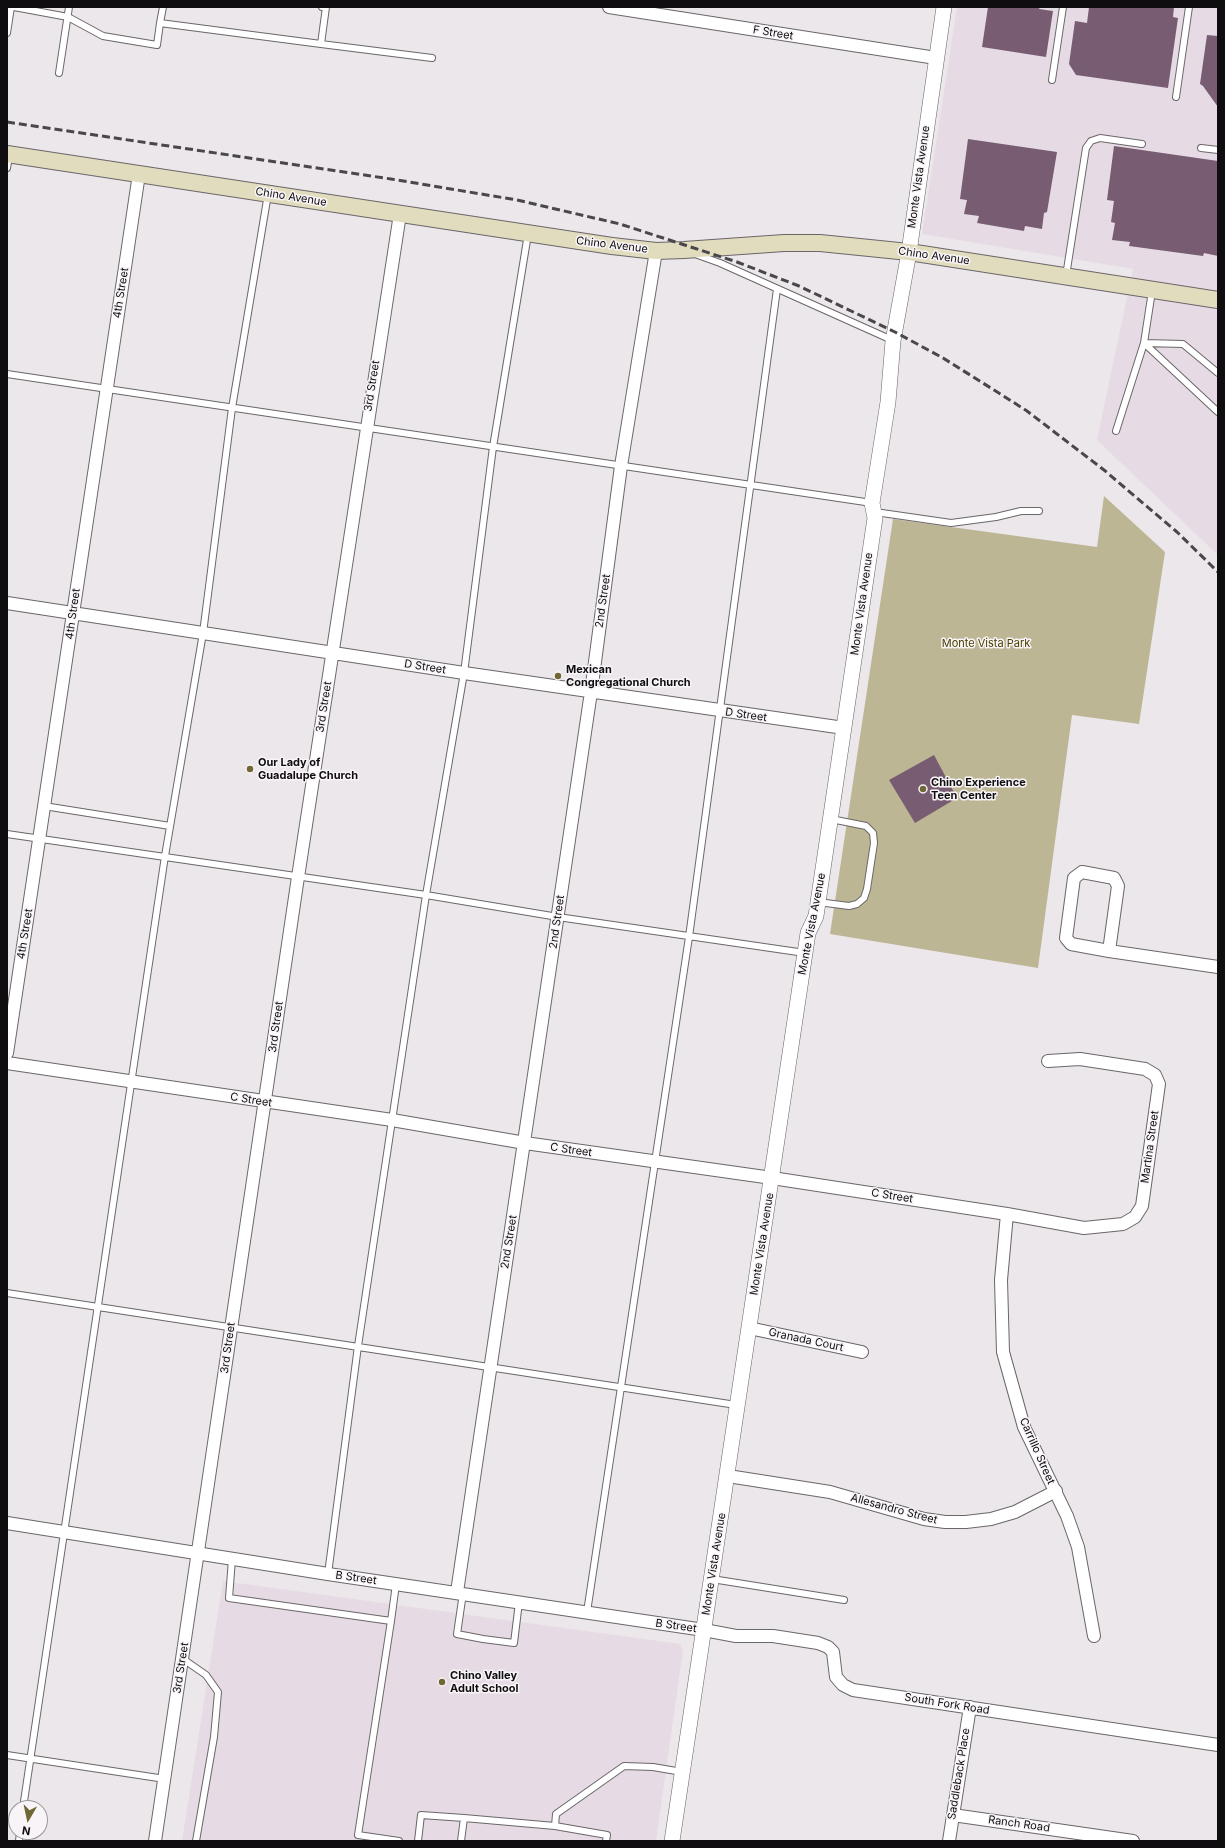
<!DOCTYPE html>
<html>
<head>
<meta charset="utf-8">
<style>
  body { margin:0 }
  #map { position:relative; width:1225px; height:1848px; overflow:hidden; background:#ebe7ea; font-family:Inter,sans-serif }
  canvas { display:block }
  .frame { position:absolute; inset:0; border:8px solid #0f0d0f; pointer-events:none }
  .north { position:absolute; left:8px; top:1800px; width:40px; height:40px; box-sizing:border-box; background:#f8f4f7; border:1px solid #9b989a; border-radius:50%; rotate:189deg; font-size:11px; font-weight:700; line-height:16px; text-align:center; color:#0f0d0f }
  .north::after { content:''; display:block; margin:auto; width:14px; height:18px; background:#716734; clip-path:polygon(50% 0,100% 100%,50% 72%,0 100%) }
</style>
</head>
<body>
<div id="map">
<canvas width="1225" height="1848"></canvas>
<div class="frame"></div>
<div class="north">N</div>
</div>
<script>
const context = document.querySelector('canvas').getContext('2d');
context.lineJoin = 'round';
function paint(path, color) {
  context.fillStyle = color;
  context.fill(path, 'evenodd');
}
function toPath(rows) {
  const path = new Path2D();
  for (const r of rows) {
    path.moveTo(r[0], r[1]);
    for (let i = 2; i < r.length; i += 2) path.lineTo(r[i], r[i + 1]);
  }
  return path;
}
function strokePath(path, color, width, dash) {
  context.strokeStyle = color;
  context.lineWidth = width;
  context.lineCap = dash ? 'butt' : 'round';
  context.setLineDash(dash || []);
  context.stroke(path);
}
function write(font, color, halo, rows, align = 'center') {
  context.font = font + ' Inter,sans-serif';
  context.lineWidth = 3;
  context.setLineDash([]);
  context.textBaseline = 'middle';
  context.strokeStyle = halo;
  context.fillStyle = color;
  for (const [text, x, y, turn = 0] of rows) {
    context.save();
    context.translate(x, y);
    context.rotate((+turn || 0) * Math.PI / 180);
    context.textAlign = isNaN(turn) ? turn : align;
    if (halo) context.strokeText(text, 0, 0);
    context.fillText(text, 0, 0);
    context.restore();
  }
}
const built = toPath([
  [957,7,1218,7,1218,555,1097,440,1133,269,922,234],
  [223,1581,680,1644,683,1650,656,1841,182,1841]
]);
const green = toPath([
  [1104,496,1165,552,1139,724,1072,715,1038,968,830,934,893,519,1097,547]
]);
const building = toPath([
  [988,7,1040,7,1039,9,1053,11,1046,57,982,47],
  [1089,7,1174,7,1173,17,1178,18,1168,88,1076,75,1069,64,1075,21,1087,23],
  [1207,35,1218,36,1218,107,1203,86,1200,84],
  [968,139,1057,152,1047,212,1044,213,1042,229,1025,226,1024,231,977,223,979,216,964,214,967,200,960,199],
  [1114,146,1218,161,1218,256,1204,253,1203,256,1129,246,1130,242,1112,240,1115,223,1111,222,1114,201,1107,200],
  [934,755,957,798,915,823,889,780]
]);
const service = toPath([
  [14,7,68,17,103,36,157,45,160,23],
  [163,7,160,23,321,44,326,7,322,7],
  [7,33,11,7],
  [321,44,432,58],
  [59,73,69,7],
  [1052,80,1063,7],
  [1176,97,1189,7],
  [1201,148,1218,150],
  [7,168,9,156],
  [695,254,720,263,892,340],
  [1066,276,1086,148,1091,141,1100,138,1142,144],
  [1152,291,1144,343,1218,412],
  [7,374,872,503],
  [1116,431,1144,343,1183,344,1218,373],
  [875,512,951,523,996,517,1021,511,1039,511],
  [44,806,170,826],
  [7,834,426,895,558,917,805,953],
  [818,902,849,906,857,904,864,898,867,889,874,843,873,833,866,826,831,819],
  [7,1293,736,1405],
  [232,1559,229,1598,391,1621,396,1584],
  [328,1574,358,1346,426,895,464,673,493,447,528,234],
  [712,1579,844,1600],
  [463,1593,457,1634,483,1639,514,1643,519,1602],
  [587,1612,689,937,777,289],
  [391,1621,358,1835,399,1841],
  [183,1659,206,1675,218,1692,214,1737,196,1841],
  [7,1755,165,1779],
  [23,1808,165,856,203,633,232,408,268,194],
  [555,1826,556,1814,624,1766,653,1767,682,1772],
  [19,1841,20,1832],
  [418,1841,421,1815,464,1818],
  [461,1841,464,1818,555,1826,607,1835,606,1841]
]);
const minor = toPath([
  [609,7,936,58],
  [7,603,464,673,844,728],
  [1109,951,1118,886,1114,878,1082,872,1074,878,1066,938,1071,944,1109,951,1218,967],
  [7,1053,139,174],
  [7,1063,392,1120,525,1143,772,1178,1007,1214,1084,1228,1123,1224,1135,1217,1142,1206,1159,1084,1155,1075,1145,1069,1080,1059,1048,1061],
  [1007,1214,1001,1280,1003,1352,1024,1427,1067,1516,1078,1547,1094,1636],
  [749,1328,862,1352],
  [728,1476,830,1492,924,1519,945,1522,966,1522,991,1519,1015,1512,1056,1491],
  [7,1523,328,1574,704,1630,736,1636,773,1636,818,1643,828,1647,833,1652,836,1677,843,1685,853,1690,1218,1745],
  [457,1592,591,692,621,466,656,251],
  [953,1815,1133,1841],
  [155,1841,298,877,400,214],
  [949,1841,970,1707]
]);
const tertiary = toPath([
  [672,1841,805,953,808,933,816,916,875,518,872,503,888,402,893,341,909,252,944,7]
]);
const secondary = toPath([
  [7,154,612,246,656,251,684,250,784,243,820,243,909,252,1218,300]
]);
const rail = toPath([
  [7,122,391,179,517,200,620,224,737,262,799,286,895,332,943,358,1002,395,1027,411,1104,470,1177,532,1218,572]
]);
const markers = [
  [558,676,4,"#716734"],
  [250,769,4,"#716734"],
  [923,789,4,"#716734"],
  [442,1682,4,"#716734"]
];
const streetNames = [
  ["F Street",773,33,9],
  ["Monte Vista Avenue",919,177,-82],
  ["Chino Avenue",291,197,9],
  ["Chino Avenue",612,245,7],
  ["Chino Avenue",934,256,8],
  ["4th Street",121,293,-81],
  ["3rd Street",372,386,-81],
  ["2nd Street",603,601,-82],
  ["Monte Vista Avenue",862,604,-82],
  ["4th Street",73,614,-82],
  ["D Street",425,667,9],
  ["3rd Street",324,707,-81],
  ["D Street",746,715,8],
  ["2nd Street",557,922,-82],
  ["Monte Vista Avenue",812,924,-79],
  ["4th Street",25,934,-81],
  ["3rd Street",276,1027,-82],
  ["C Street",251,1100,9],
  ["Martina Street",1150,1147,-82],
  ["C Street",571,1150,8],
  ["C Street",892,1196,9],
  ["2nd Street",509,1242,-81],
  ["Monte Vista Avenue",762,1244,-81],
  ["Granada Court",806,1340,12],
  ["3rd Street",228,1348,-82],
  ["Carrillo Street",1037,1451,66],
  ["Allesandro Street",894,1509,15],
  ["Monte Vista Avenue",714,1564,-81],
  ["B Street",356,1578,8],
  ["B Street",676,1626,8],
  ["3rd Street",181,1668,-81],
  ["South Fork Road",947,1704,9],
  ["Saddleback Place",959,1774,-81],
  ["Ranch Road",1019,1824,8]
];
const parkNames = [
  ["Monte Vista Park",986,644]
];
const poiNames = [
  ["Mexican",566,670],
  ["Congregational Church",566,683],
  ["Our Lady of",258,763],
  ["Guadalupe Church",258,776],
  ["Chino Experience",931,783],
  ["Teen Center",931,796],
  ["Chino Valley",450,1676],
  ["Adult School",450,1689]
];
paint(built, '#e6dbe4');
paint(green, '#bcb695');
paint(building, '#775c72');
strokePath(service, '#6a6669', 8);
strokePath(minor, '#6a6669', 14);
strokePath(tertiary, '#6a6669', 16);
strokePath(secondary, '#6a6669', 18);
strokePath(service, '#fff', 6);
strokePath(minor, '#fff', 12);
strokePath(tertiary, '#fff', 15);
strokePath(secondary, '#e2dcbe', 16);
strokePath(rail, '#4a474a', 3, [8, 4]);
for (const [x, y, r, color] of markers) {
  const dot = new Path2D();
  dot.arc(x, y, r, 0, 2 * Math.PI);
  context.fillStyle = color;
  context.fill(dot);
  strokePath(dot, '#f8f4f7', 1.5);
}
write('11px', '#0f0d0f', '#f8f4f7', streetNames);
write('11px', '#4c4100', '#f8f4f7', parkNames);
write('bold 11px', '#0f0d0f', '#f8f4f7', poiNames, 'left');
</script>
</body>
</html>
